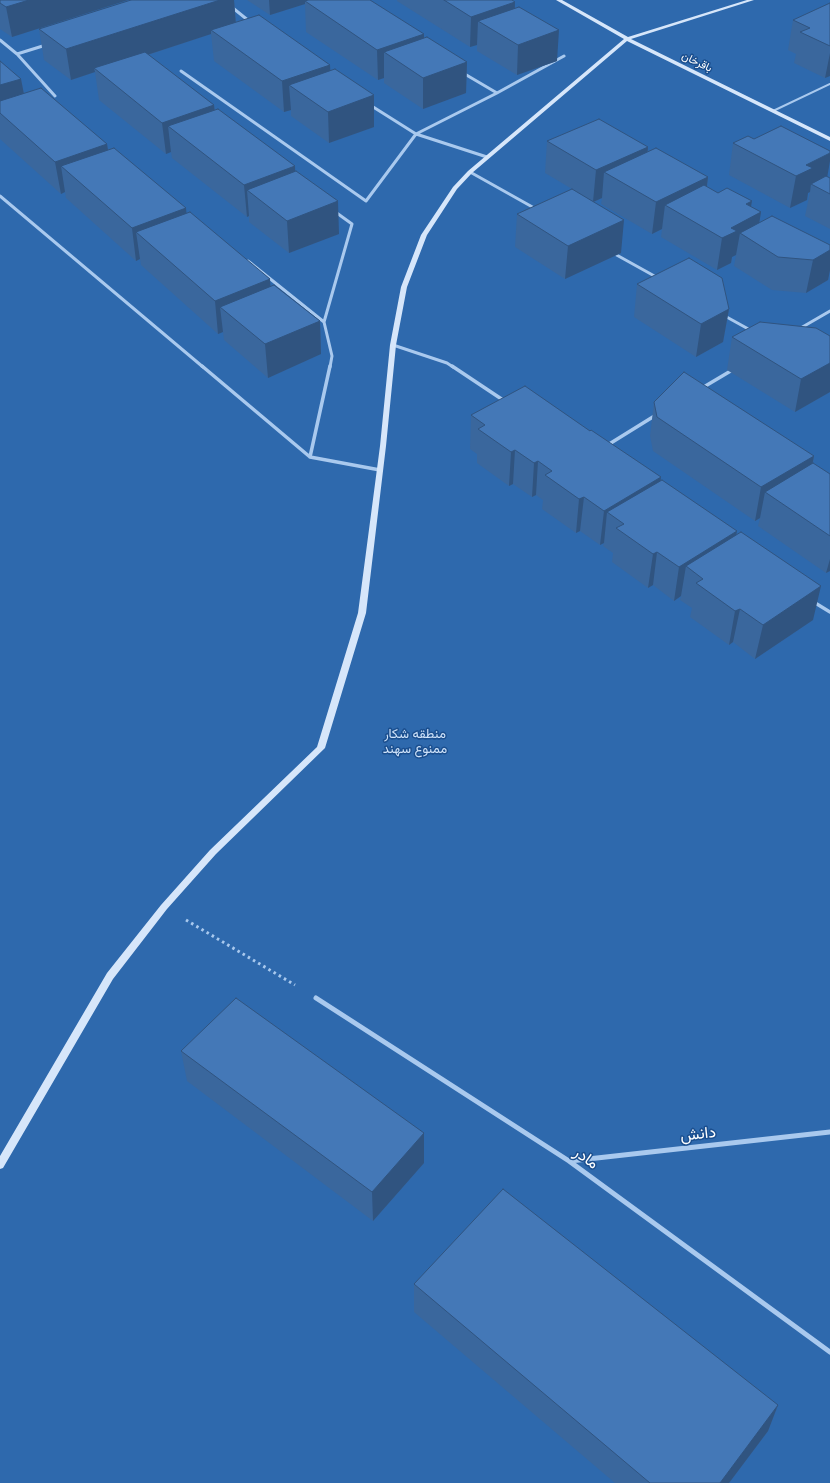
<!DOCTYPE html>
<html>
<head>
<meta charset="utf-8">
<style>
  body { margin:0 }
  canvas { display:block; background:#1b4f8f }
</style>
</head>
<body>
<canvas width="830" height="1483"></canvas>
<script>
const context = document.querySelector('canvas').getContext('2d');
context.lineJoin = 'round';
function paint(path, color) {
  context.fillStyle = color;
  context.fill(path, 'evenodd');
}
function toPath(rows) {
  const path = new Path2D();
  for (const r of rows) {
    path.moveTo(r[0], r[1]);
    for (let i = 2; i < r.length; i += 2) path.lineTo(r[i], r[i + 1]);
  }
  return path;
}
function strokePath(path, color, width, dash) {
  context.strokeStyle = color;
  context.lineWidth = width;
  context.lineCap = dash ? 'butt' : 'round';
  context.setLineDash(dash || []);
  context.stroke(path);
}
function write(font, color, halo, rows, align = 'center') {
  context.font = font + ' Inter,Vazirmatn,sans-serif';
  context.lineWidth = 3;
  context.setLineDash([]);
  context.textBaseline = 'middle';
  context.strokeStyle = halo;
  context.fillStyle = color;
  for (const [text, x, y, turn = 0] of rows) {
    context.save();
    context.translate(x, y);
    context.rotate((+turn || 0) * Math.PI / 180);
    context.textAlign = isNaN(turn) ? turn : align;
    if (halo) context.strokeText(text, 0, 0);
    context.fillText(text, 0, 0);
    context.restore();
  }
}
const green = toPath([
  [0,0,830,0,830,1483,0,1483]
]);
const path = toPath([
  [186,920,295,985]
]);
const lane = toPath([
  [773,111,830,84]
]);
const streetFar2 = toPath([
  [223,0,249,21],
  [0,40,17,54,55,96],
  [17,54,46,45],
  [181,71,366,201,416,134,497,93,564,56],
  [463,73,497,93],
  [370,105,416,134,487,157],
  [470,172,536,209],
  [0,196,203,367],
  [613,253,658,278],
  [248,261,324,322],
  [723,315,752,331],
  [799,329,830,311],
  [393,345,447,363,453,367],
  [330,367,332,356,324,322,352,224,334,211]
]);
const streetFar1 = toPath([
  [202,366,310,457,380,470],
  [452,366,506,402],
  [702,388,734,369],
  [606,446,656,415],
  [310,457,330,366],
  [812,601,830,612]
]);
const street = toPath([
  [316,998,569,1161,830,1352],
  [570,1161,830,1132]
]);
const secondary = toPath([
  [556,0,562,0,628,37,747,0,754,0,631,39,830,137,830,141,627,41,472,173,457,189,427,235,407,287,396,345,386,446,366,613,325,748,216,854,167,909,113,979,3,1168,0,1169,0,1156,107,973,161,905,210,850,317,747,358,613,380,446,390,345,401,287,421,235,453,187,468,171,624,39,556,0]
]);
const wall = toPath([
  [0,0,128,0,12,37,0,29],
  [234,0,236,22,331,71,374,127,329,143,291,116,291,110,284,112,214,61,211,34,148,55,214,105,215,110,295,166,295,171,339,234,289,253,249,222,249,216,247,217,172,158,171,152,166,154,99,100,95,72,71,80,44,60,39,29],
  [247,0,370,0,424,39,467,62,466,93,423,109,384,83,384,78,378,80,306,32,305,4,270,15],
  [397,0,512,0,515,8,557,61,517,75,477,51,477,45,470,47,397,1],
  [830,3,830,76,825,78,794,63,796,54,788,50,793,20],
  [0,61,21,79,24,94,107,144,108,149,186,208,186,213,270,279,270,287,320,321,321,354,268,378,224,340,223,332,218,334,141,265,140,259,136,261,66,198,65,192,61,194,0,139],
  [547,141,648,147,648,152,708,177,707,187,718,193,751,207,761,212,759,223,830,245,830,270,828,280,806,293,772,290,734,266,736,255,732,257,731,263,717,270,661,237,662,229,652,234,601,204,602,198,594,202,621,253,565,279,515,247,517,214,572,189,545,173],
  [733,143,830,178,830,229,805,216,810,192,808,193,807,200,790,208,729,175],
  [637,284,729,309,723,342,696,357,634,317],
  [830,336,830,392,795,412,727,370,732,337],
  [654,402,814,456,813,464,830,474,830,571,826,573,758,526,760,518,755,521,653,451,650,436],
  [471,415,661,480,736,535,813,620,755,659,733,642,729,645,690,617,692,608,680,600,681,596,674,601,653,585,648,588,612,562,613,553,603,546,604,543,600,545,580,531,576,533,542,509,543,500,536,495,532,497,513,484,509,486,477,463,477,454,470,449],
  [181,1051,424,1133,424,1163,373,1221,187,1081],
  [414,1284,778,1405,768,1431,729,1483,615,1483,414,1312]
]);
const shadedWall = toPath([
  [29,0,128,0,12,37,6,7],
  [220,0,234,0,236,26,211,30,211,34,98,71,94,68,95,72,71,80,66,49],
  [269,0,317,0,305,1,305,4,270,15],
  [515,2,514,32,478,21,477,45,470,47,471,17],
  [559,30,557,61,517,75,518,45],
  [424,34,424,65,384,52,384,78,378,80,377,50],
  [830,53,830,76,825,78],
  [467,62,466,93,423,109,423,78],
  [330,65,332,96,289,85,291,110,284,112,282,81],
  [21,79,27,110,0,113,0,85],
  [374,95,374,127,329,143,328,112],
  [214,105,217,137,168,126,171,152,166,154,162,123],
  [107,144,112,176,61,166,65,192,61,194,55,162],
  [648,147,645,178,604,172,602,198,593,202,596,170],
  [830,153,830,161,826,184,811,184,810,192,808,193,807,200,790,208,796,176,806,165],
  [295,166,296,198,247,190,249,216,247,217,244,185],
  [708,177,704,209,665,205,662,229,652,234,656,202],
  [338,201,339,234,289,253,287,221],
  [752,201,749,218,761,212,756,243,740,233,736,255,732,257,731,263,717,270,722,238,731,228,746,204],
  [186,208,189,241,136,232,140,259,136,261,132,228],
  [624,220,621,253,565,279,568,246],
  [830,250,830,270,828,280,806,293,813,260],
  [270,279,272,312,220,307,223,332,218,334,215,301],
  [729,309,723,342,696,357,701,324],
  [320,321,321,354,268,378,265,344],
  [830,363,830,392,795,412,801,379],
  [515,450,513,484,509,486,511,452],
  [814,456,807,490,765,492,760,518,755,521,761,487],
  [538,461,536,495,532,497,534,463],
  [661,477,657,511,607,512,604,543,600,545,604,511],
  [584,497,580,531,576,533,579,499],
  [737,531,731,564,686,566,681,596,674,601,679,567],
  [657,552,653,585,648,588,653,554],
  [830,559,830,571,826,573],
  [821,586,813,620,755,659,763,625],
  [740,609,733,642,729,645,735,611],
  [424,1133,424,1163,373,1221,372,1192],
  [778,1405,768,1431,729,1483,720,1483]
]);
const building = toPath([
  [0,0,29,0,6,7,0,3,0,0],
  [131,0,220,0,66,49,39,29,131,0],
  [308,0,370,0,424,34,377,50,305,1,308,0],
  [444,0,512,0,515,2,471,17,444,0],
  [830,3,830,46,800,32,810,28,793,20,830,3],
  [519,7,559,30,518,45,478,21,519,7],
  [259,15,330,65,282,81,211,30,259,15],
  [427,37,467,62,423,78,384,52,427,37],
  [145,52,214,105,162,123,94,68,145,52],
  [0,61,21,79,0,85,0,61],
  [335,69,374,95,328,112,289,85,335,69],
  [41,88,107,144,55,162,0,113,0,101,41,88],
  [218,109,295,166,244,185,168,126,218,109],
  [599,119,648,147,596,170,547,141,599,119],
  [781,126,830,151,830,153,806,165,813,168,796,176,733,143,748,136,754,139,781,126],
  [114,148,186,208,132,228,61,166,114,148],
  [656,148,708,177,656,202,604,172,656,148],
  [296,171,338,201,287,221,247,190,296,171],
  [826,176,830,178,830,194,811,184,826,176],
  [704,185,718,193,727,188,752,201,746,204,761,212,731,228,737,231,722,238,665,205,704,185],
  [572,189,624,220,568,246,517,214,572,189],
  [190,212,270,279,215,301,136,232,190,212],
  [772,216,830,245,830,250,813,260,778,257,740,233,772,216],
  [689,258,722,278,729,309,701,324,637,284,689,258],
  [274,285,320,321,265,344,220,307,274,285],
  [760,322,816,328,830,336,830,363,801,379,732,337,760,322],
  [684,372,814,456,761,487,657,417,654,402,684,372],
  [525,386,590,431,591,430,661,477,604,511,584,497,579,499,545,475,552,471,538,461,534,463,515,450,511,452,478,429,485,425,471,415,525,386],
  [813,463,830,474,830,536,765,492,813,463],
  [662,480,737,531,679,567,657,552,653,554,616,528,624,524,607,512,662,480],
  [741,532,821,586,763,625,740,609,735,611,696,583,703,579,686,566,741,532],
  [236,998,424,1133,372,1192,181,1051,236,998],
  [503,1189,778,1405,720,1483,650,1483,414,1284,503,1189]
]);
const farStreetnames = [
  ["باقرخان",697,62,26]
];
const parkNames = [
  ["منطقه شکار",415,734],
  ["ممنوع سهند",415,749]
];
const nearStreetnames = [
  ["دانش",698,1134,-6],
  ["مادر",586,1158,35]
];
paint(green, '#2e69ad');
strokePath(path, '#a9c9ee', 3, [2.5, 3.5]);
strokePath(lane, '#a9c9ee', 2);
strokePath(streetFar2, '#a9c9ee', 3);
strokePath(streetFar1, '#a9c9ee', 3.5);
strokePath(street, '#a9c9ee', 5);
paint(secondary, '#d6e6fa');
paint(wall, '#3a679d');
paint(shadedWall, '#305480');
paint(building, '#4478b7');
strokePath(building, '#305480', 1);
write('11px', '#fff', '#1b4f8f', farStreetnames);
write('13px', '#cfe3fa', '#1b4f8f', parkNames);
write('16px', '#fff', '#1b4f8f', nearStreetnames);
</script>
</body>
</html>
